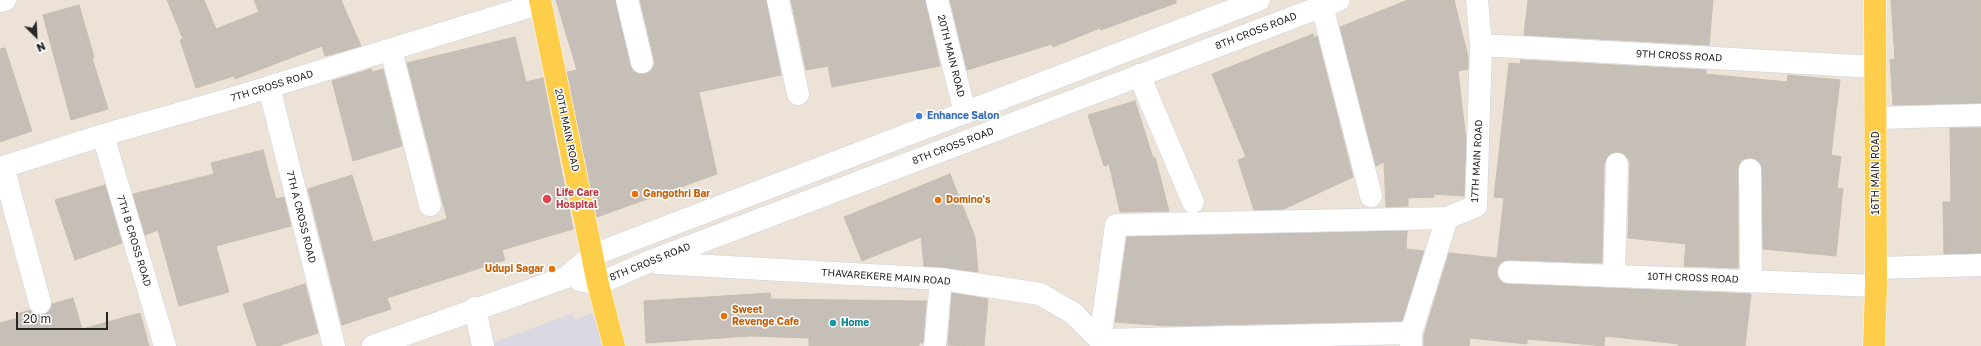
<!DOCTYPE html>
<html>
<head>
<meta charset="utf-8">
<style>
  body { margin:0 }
  #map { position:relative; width:1981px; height:346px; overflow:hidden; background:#ece2d6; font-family:"Golos Text",sans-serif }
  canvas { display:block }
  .north { position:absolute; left:16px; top:16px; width:40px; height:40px; -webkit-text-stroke:3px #fff; paint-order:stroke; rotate:156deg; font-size:11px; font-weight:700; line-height:16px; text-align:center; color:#272727 }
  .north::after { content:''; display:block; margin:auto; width:14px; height:18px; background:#272727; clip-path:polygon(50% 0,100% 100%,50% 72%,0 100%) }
  .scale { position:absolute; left:16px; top:312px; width:92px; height:18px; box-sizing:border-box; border:2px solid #272727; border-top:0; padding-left:5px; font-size:12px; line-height:14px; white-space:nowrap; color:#272727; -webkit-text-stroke:3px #fff; paint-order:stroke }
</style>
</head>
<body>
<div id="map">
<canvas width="1981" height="346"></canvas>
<div class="north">N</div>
<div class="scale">20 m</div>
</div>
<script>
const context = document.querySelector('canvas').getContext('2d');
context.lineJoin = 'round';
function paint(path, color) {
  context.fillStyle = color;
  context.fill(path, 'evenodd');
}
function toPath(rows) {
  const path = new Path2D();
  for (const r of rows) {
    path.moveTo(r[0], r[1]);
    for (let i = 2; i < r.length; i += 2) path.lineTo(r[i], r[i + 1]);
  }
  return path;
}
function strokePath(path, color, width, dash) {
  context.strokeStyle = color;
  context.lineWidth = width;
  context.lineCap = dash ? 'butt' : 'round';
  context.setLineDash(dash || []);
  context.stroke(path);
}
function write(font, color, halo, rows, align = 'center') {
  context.font = font + ' "Golos Text",sans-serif';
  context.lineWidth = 3;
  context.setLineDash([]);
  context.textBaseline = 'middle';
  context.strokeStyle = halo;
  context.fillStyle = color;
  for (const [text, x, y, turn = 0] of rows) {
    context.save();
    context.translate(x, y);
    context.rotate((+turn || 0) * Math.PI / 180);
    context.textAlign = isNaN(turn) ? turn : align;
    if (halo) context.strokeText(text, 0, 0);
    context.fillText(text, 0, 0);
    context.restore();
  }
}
const industrial = toPath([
  [598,311,603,346,484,346,573,313,574,320]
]);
const building = toPath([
  [167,0,204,0,216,29,259,12,254,0,341,0,361,46,325,56,322,46,235,79,234,76,196,88,180,40,183,39,167,0],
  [556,0,615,0,630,65,633,71,638,74,645,74,651,71,654,66,654,59,640,0,766,0,781,75,699,92,717,174,597,217,567,72,577,70,556,0],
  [791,0,925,0,940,66,832,87,828,66,806,70,791,0],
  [950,0,1176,0,1176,3,1101,30,1100,28,1053,47,1052,44,967,70,950,0],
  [1408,0,1454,0,1468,57,1468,69,1458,71,1466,140,1464,196,1433,194,1434,197,1408,198,1408,206,1386,207,1384,162,1376,166,1340,27,1408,0],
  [1528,0,1713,0,1709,45,1524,35,1528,0],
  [1891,0,1981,0,1981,103,1893,105,1890,60,1895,59,1891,0],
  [79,5,94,57,92,58,108,109,71,120,43,15,79,5],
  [1313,34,1314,38,1317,36,1353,177,1284,209,1254,210,1238,160,1246,157,1212,74,1313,34],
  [515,37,526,82,543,78,573,229,502,250,505,260,387,298,391,309,342,325,308,189,352,175,373,242,447,219,407,63,515,37],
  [5,48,32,131,0,142,0,49,5,48],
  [1521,60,1706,70,1706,74,1787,82,1788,75,1840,80,1831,155,1841,157,1837,188,1843,189,1836,256,1763,249,1762,170,1761,164,1756,159,1750,158,1743,159,1739,164,1738,170,1738,268,1684,266,1686,244,1628,238,1630,164,1628,158,1624,154,1617,152,1611,153,1607,157,1604,164,1602,263,1509,260,1503,261,1498,266,1497,272,1498,278,1503,283,1509,284,1751,294,1745,346,1678,346,1679,344,1605,336,1604,346,1527,339,1527,344,1470,338,1469,346,1424,346,1424,335,1449,253,1497,258,1504,198,1494,197,1509,63,1520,64,1521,60],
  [371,69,373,72,383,69,402,146,353,161,332,81,371,69],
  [1135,101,1153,158,1155,157,1169,211,1120,212,1109,164,1104,166,1088,115,1135,101],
  [1950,128,1981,128,1981,253,1944,254,1943,202,1951,202,1950,128],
  [263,150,276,199,284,197,291,226,216,246,229,292,179,306,158,230,145,235,133,194,214,174,211,163,263,150],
  [950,174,975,237,978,272,924,266,921,237,862,261,844,217,950,174],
  [105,185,122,243,75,260,55,200,105,185],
  [1407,231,1406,249,1424,251,1402,321,1168,326,1115,322,1127,237,1407,231],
  [305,284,318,333,278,346,257,346,243,304,305,284],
  [770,293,771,298,767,299,926,301,923,343,919,343,919,346,809,346,809,338,750,336,646,343,644,301,770,293],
  [952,293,988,299,984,346,948,345,952,293],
  [73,298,82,329,140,313,149,346,0,346,0,323,19,318,17,314,30,310,36,315,44,315,49,311,52,304,73,298]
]);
const minor = toPath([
  [627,0,642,62],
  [778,0,798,94],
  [937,0,965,113],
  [0,1,5,0],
  [1322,6,1371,196],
  [1481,45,1876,67],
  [391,50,430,205],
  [1139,75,1193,202],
  [269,87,334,346],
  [1876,118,1981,115],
  [103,135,165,346],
  [1750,170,1751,280],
  [657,263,941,279,1040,294,1073,313,1100,340,1104,346],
  [1876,268,1981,265],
  [1509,272,1876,286],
  [1614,276,1617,164],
  [580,280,598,284,648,262,1339,0],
  [40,303,3,167,103,135,230,99,541,3],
  [475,308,483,346],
  [1411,333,1100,340,1116,225,1447,218],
  [373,346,567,277,593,255,1259,0],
  [935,346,941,279],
  [1411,346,1411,333,1447,218,1476,206,1481,45,1477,0]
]);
const major = toPath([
  [540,0,598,284,614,346],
  [1874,346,1876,286,1875,0]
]);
const markers = [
  [919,116,4,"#3f7fe0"],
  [635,194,4,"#e8710a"],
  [547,199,5,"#e0444e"],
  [938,200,4,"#e8710a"],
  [552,269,4,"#e8710a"],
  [724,316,4,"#e8710a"],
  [833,323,4,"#0f9aa8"]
];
const streetNames = [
  ["8TH CROSS ROAD",1256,31,-21],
  ["20TH MAIN ROAD",951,56,76],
  ["9TH CROSS ROAD",1679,56,3],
  ["7TH CROSS ROAD",272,86,-17],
  ["20TH MAIN ROAD",567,130,78],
  ["8TH CROSS ROAD",953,146,-21],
  ["17TH MAIN ROAD",1477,161,-87],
  ["16TH MAIN ROAD",1876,173,-90],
  ["7TH A CROSS ROAD",301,217,76],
  ["7TH B CROSS ROAD",134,241,73],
  ["8TH CROSS ROAD",650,262,-22],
  ["THAVAREKERE MAIN ROAD",886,277,4],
  ["10TH CROSS ROAD",1693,278,2]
];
const shopNames = [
  ["Enhance Salon",927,116]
];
const healthNames = [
  ["Life Care",556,193],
  ["Hospital",556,205]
];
const foodNames = [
  ["Gangothri Bar",643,194],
  ["Domino's",946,200],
  ["Udupi Sagar",544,269,"right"],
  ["Sweet",732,310],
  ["Revenge Cafe",732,322]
];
const cultureNames = [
  ["Home",841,323]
];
paint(industrial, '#dbd8e3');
paint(building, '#c6bfb7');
strokePath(building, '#c7beb1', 1);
strokePath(minor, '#ccd1e2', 23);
strokePath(major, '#fff', 23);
strokePath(minor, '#fff', 22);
strokePath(major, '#fecd49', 22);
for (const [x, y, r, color] of markers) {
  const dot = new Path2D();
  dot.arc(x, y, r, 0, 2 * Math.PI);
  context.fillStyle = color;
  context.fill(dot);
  strokePath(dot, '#fff', 1.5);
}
write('10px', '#272727', '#fff', streetNames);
write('bold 10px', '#366cbe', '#fff', shopNames, 'left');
write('bold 10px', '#be3a42', '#fff', healthNames, 'left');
write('bold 10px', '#c56008', '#fff', foodNames, 'left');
write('bold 10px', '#0d838f', '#fff', cultureNames, 'left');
</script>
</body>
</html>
